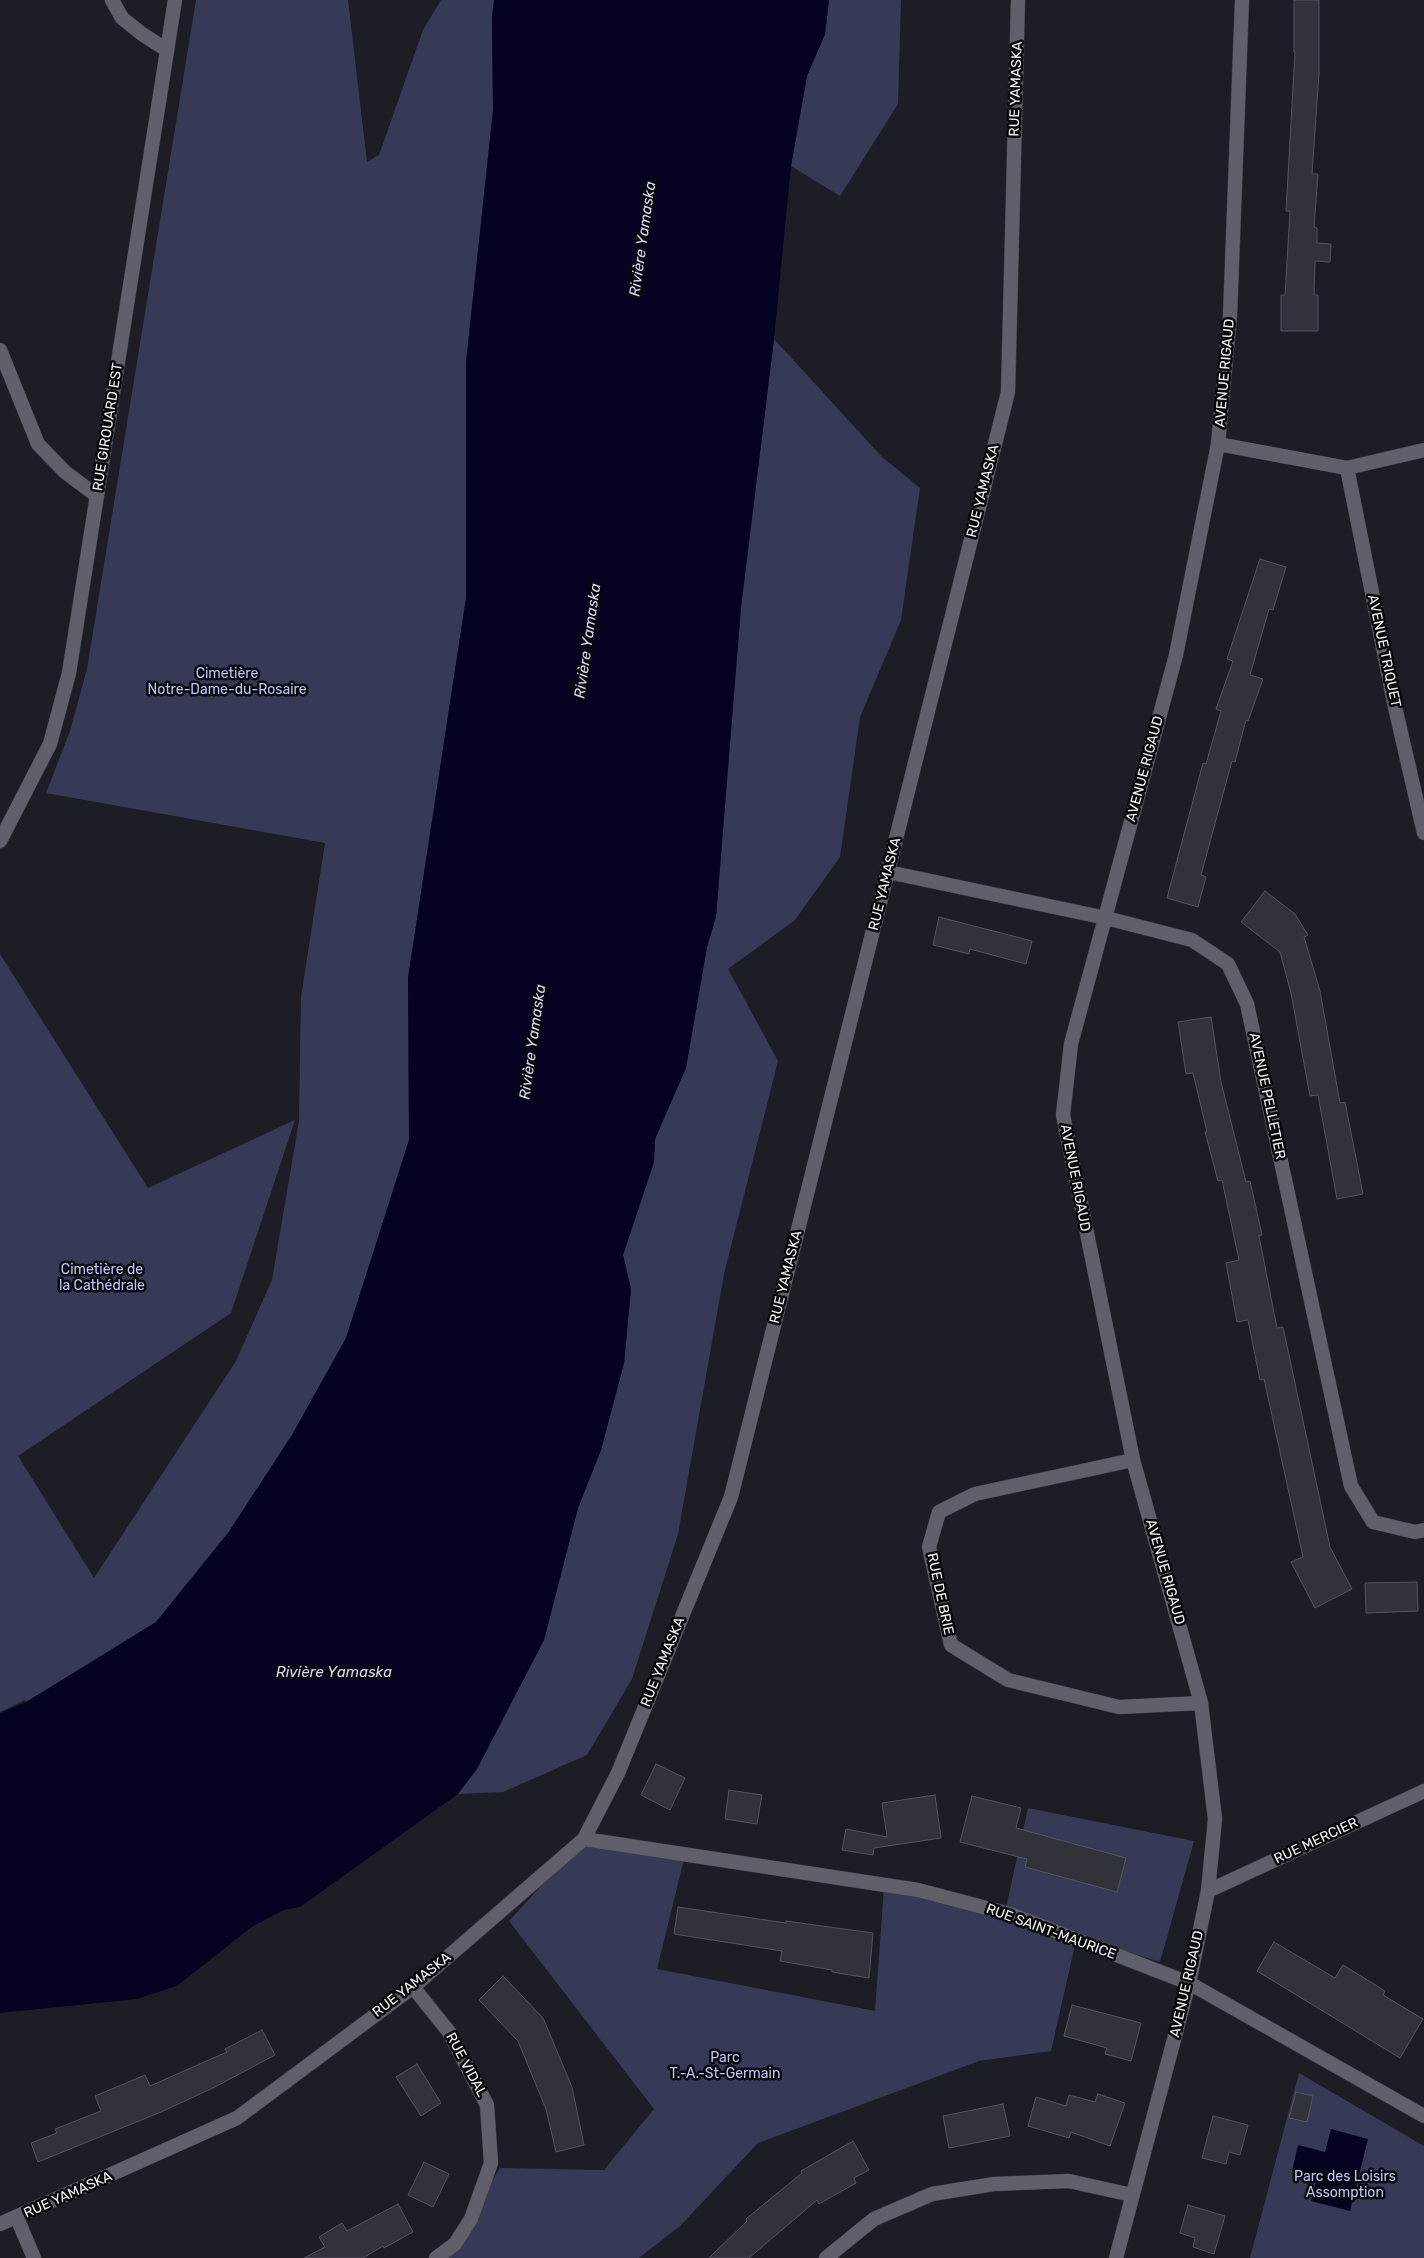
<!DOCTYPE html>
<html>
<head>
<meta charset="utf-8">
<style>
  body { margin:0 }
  canvas { display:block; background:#1c1d25 }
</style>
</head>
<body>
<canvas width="1424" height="2258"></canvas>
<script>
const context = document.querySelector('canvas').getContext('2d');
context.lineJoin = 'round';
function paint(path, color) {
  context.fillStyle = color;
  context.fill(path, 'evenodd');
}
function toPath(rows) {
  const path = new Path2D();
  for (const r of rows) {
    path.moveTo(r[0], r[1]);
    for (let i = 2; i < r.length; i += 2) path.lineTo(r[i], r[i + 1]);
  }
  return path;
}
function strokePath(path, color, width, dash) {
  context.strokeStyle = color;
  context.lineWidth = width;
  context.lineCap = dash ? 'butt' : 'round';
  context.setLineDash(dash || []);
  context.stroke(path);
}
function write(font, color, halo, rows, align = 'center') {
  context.font = font + ' Rubik,sans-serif';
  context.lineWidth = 5;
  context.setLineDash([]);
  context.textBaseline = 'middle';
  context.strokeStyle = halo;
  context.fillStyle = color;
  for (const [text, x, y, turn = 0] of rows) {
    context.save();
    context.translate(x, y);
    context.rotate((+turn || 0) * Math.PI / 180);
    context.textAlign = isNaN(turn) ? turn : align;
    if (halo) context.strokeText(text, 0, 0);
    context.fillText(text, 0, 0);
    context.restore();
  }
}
const green = toPath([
  [196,0,348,0,367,162,379,155,423,30,441,0,494,0,492,16,493,110,466,363,466,598,408,978,409,1140,346,1338,292,1435,228,1533,156,1622,57,1685,26,1702,25,1700,0,1712,0,954,148,1188,295,1120,231,1313,18,1456,94,1578,236,1361,272,1280,299,1121,301,997,325,843,46,793,70,731,87,669],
  [829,0,901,0,898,104,840,196,791,166,807,76,825,34],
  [774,339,882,457,920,488,901,620,860,717,840,857,795,920,728,969,778,1061,724,1274,678,1534,632,1679,587,1755,503,1792,458,1794,477,1768,544,1640,578,1508,601,1450,624,1363,631,1289,623,1255,654,1162,655,1139,686,1068,707,947,716,917,741,607],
  [1028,1808,1194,1841,1160,1962,1077,1936,1051,2051,979,2061,758,2143,680,2226,639,2258,445,2258,500,2168,604,2170,654,2109,509,1921,584,1839,685,1855,657,1969,875,2011,884,1888,1004,1917],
  [1299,2073,1424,2146,1424,2258,1250,2258]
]);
const water = toPath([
  [494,0,829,0,825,34,807,76,791,166,774,339,741,607,716,917,707,947,686,1068,655,1139,654,1162,623,1255,631,1289,624,1363,601,1450,578,1508,544,1640,477,1769,458,1794,300,1907,284,1910,253,1926,177,1986,137,1999,0,2013,0,1713,26,1702,156,1622,228,1533,292,1435,346,1338,409,1140,408,978,466,598,466,363,493,110,492,16],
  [1331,2129,1368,2139,1350,2211,1311,2201,1317,2177,1292,2171,1298,2145,1325,2152]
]);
const building = toPath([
  [1294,0,1319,0,1319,73,1312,174,1318,174,1314,227,1317,228,1317,243,1331,244,1330,262,1315,261,1314,295,1318,295,1318,331,1281,331,1281,295,1285,295,1290,211,1286,211,1295,52,1294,52,1294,0],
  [1260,559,1286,567,1273,610,1269,609,1250,675,1263,679,1248,721,1246,720,1235,762,1232,761,1201,875,1206,877,1198,907,1167,898,1203,763,1206,764,1221,711,1216,709,1233,661,1227,659,1260,559],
  [1265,891,1295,914,1308,935,1304,937,1320,991,1340,1103,1345,1102,1363,1194,1337,1199,1318,1095,1310,1096,1291,993,1280,952,1241,922,1265,891],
  [939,917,1032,941,1026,964,970,949,969,954,933,945,939,917],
  [1211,1017,1221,1082,1246,1182,1250,1181,1262,1235,1259,1236,1277,1328,1283,1327,1330,1547,1352,1589,1315,1608,1291,1562,1303,1557,1264,1379,1260,1380,1248,1320,1237,1322,1226,1263,1239,1260,1222,1180,1218,1181,1205,1132,1207,1132,1193,1073,1186,1074,1178,1022,1211,1017],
  [1417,1582,1418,1611,1366,1613,1365,1583,1417,1582],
  [656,1764,685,1778,670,1810,641,1795,656,1764],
  [729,1790,762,1795,757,1824,725,1819,729,1790],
  [935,1795,941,1838,874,1848,873,1855,842,1850,846,1829,887,1837,882,1803,935,1795],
  [972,1796,1021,1808,1016,1828,1126,1858,1117,1892,1025,1867,1027,1859,960,1842,972,1796],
  [678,1907,786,1923,786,1921,873,1933,869,1978,832,1972,832,1970,780,1961,782,1951,674,1934,678,1907],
  [1274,1942,1335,1978,1343,1965,1385,1991,1383,1995,1423,2019,1400,2058,1257,1971,1274,1942],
  [503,1976,543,2018,572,2087,584,2145,556,2152,546,2109,518,2041,479,2000,503,1976],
  [1072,2005,1141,2023,1131,2061,1105,2054,1107,2048,1064,2036,1072,2005],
  [262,2030,275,2055,213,2088,161,2112,38,2162,31,2143,57,2133,55,2129,101,2111,95,2096,145,2075,150,2086,227,2052,225,2049,262,2030],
  [417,2064,441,2103,421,2116,396,2077,417,2064],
  [1296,2092,1313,2096,1307,2122,1289,2118,1296,2092],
  [1098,2094,1125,2103,1110,2146,1071,2132,1069,2138,1028,2126,1036,2097,1066,2106,1069,2095,1095,2102,1098,2094],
  [1003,2104,1010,2136,949,2148,943,2116,1003,2104],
  [1213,2116,1248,2125,1240,2155,1229,2152,1226,2164,1202,2158,1213,2116],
  [853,2141,869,2170,854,2178,856,2183,819,2204,817,2200,749,2258,709,2258,747,2221,746,2219,802,2173,801,2171,853,2141],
  [424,2162,449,2174,433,2207,408,2195,424,2162],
  [398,2204,413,2232,384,2248,383,2246,363,2258,304,2258,325,2247,319,2237,342,2223,347,2231,398,2204],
  [1188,2205,1225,2216,1214,2254,1193,2247,1195,2238,1180,2233,1188,2205]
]);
const minor = toPath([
  [112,0,122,18,142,34,167,50],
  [0,350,38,444,65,472,97,496],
  [1218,444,1347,468,1424,450],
  [1347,468,1395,707,1424,833],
  [888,872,1106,918,1192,940,1228,964,1247,1004,1351,1486,1373,1522,1415,1532,1424,1530],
  [1133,1460,975,1494,939,1512,929,1547,951,1645,1008,1680,1119,1707,1201,1703],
  [1208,1891,1424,1791],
  [413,1987,449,2032,487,2105,491,2163,471,2219,455,2244,436,2258],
  [17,2218,34,2258],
  [826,2258,874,2219,932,2194,994,2184,1069,2181,1132,2195],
  [1116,2258,1189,1983,1208,1891,1215,1819,1201,1703,1133,1460,1063,1115,1071,1044,1176,655,1218,444,1230,316,1242,0]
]);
const tertiary = toPath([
  [0,841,50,744,69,673,175,0],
  [584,1839,918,1890,1013,1915,1189,1983,1424,2116],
  [0,2224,237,2118,413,1987,584,1839,618,1773,731,1497,1008,392,1018,0]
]);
const streetNames = [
  ["RUE YAMASKA",1016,89,-88],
  ["AVENUE RIGAUD",1225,373,-85],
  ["RUE GIROUARD EST",108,427,-81],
  ["RUE YAMASKA",983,491,-76],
  ["AVENUE TRIQUET",1384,651,78],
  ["AVENUE RIGAUD",1145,769,-75],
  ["RUE YAMASKA",885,884,-76],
  ["AVENUE PELLETIER",1267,1096,78],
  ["AVENUE RIGAUD",1075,1178,79],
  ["RUE YAMASKA",786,1277,-76],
  ["AVENUE RIGAUD",1165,1572,74],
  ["RUE DE BRIE",940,1594,78],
  ["RUE YAMASKA",663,1662,-68],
  ["RUE MERCIER",1316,1841,-25],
  ["RUE SAINT-MAURICE",1051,1932,20],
  ["AVENUE RIGAUD",1187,1984,-77],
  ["RUE YAMASKA",412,1985,-38],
  ["RUE VIDAL",466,2065,62],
  ["RUE YAMASKA",68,2195,-24]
];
const parkNames = [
  ["Cimetière",227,674],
  ["Notre-Dame-du-Rosaire",227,690],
  ["Cimetière de",102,1270],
  ["la Cathédrale",102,1286],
  ["Parc",725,2058],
  ["T.-A.-St-Germain",725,2074],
  ["Parc des Loisirs",1345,2177],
  ["Assomption",1345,2193]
];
const waterNames = [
  ["Rivière Yamaska",643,239,-82],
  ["Rivière Yamaska",588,641,-82],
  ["Rivière Yamaska",533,1042,-82],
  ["Rivière Yamaska",334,1673]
];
paint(green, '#373a57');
paint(water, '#050322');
paint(building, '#31323a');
strokePath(building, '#53555e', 1);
strokePath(minor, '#3b3b41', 15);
strokePath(tertiary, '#3b3b41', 15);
strokePath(minor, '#5f606a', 14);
strokePath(tertiary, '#5f606a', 14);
write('14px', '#f2f3f8', '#07080b', streetNames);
write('14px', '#bdc4fb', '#07080b', parkNames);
write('italic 15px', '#d5d9f5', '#07080b', waterNames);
</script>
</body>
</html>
